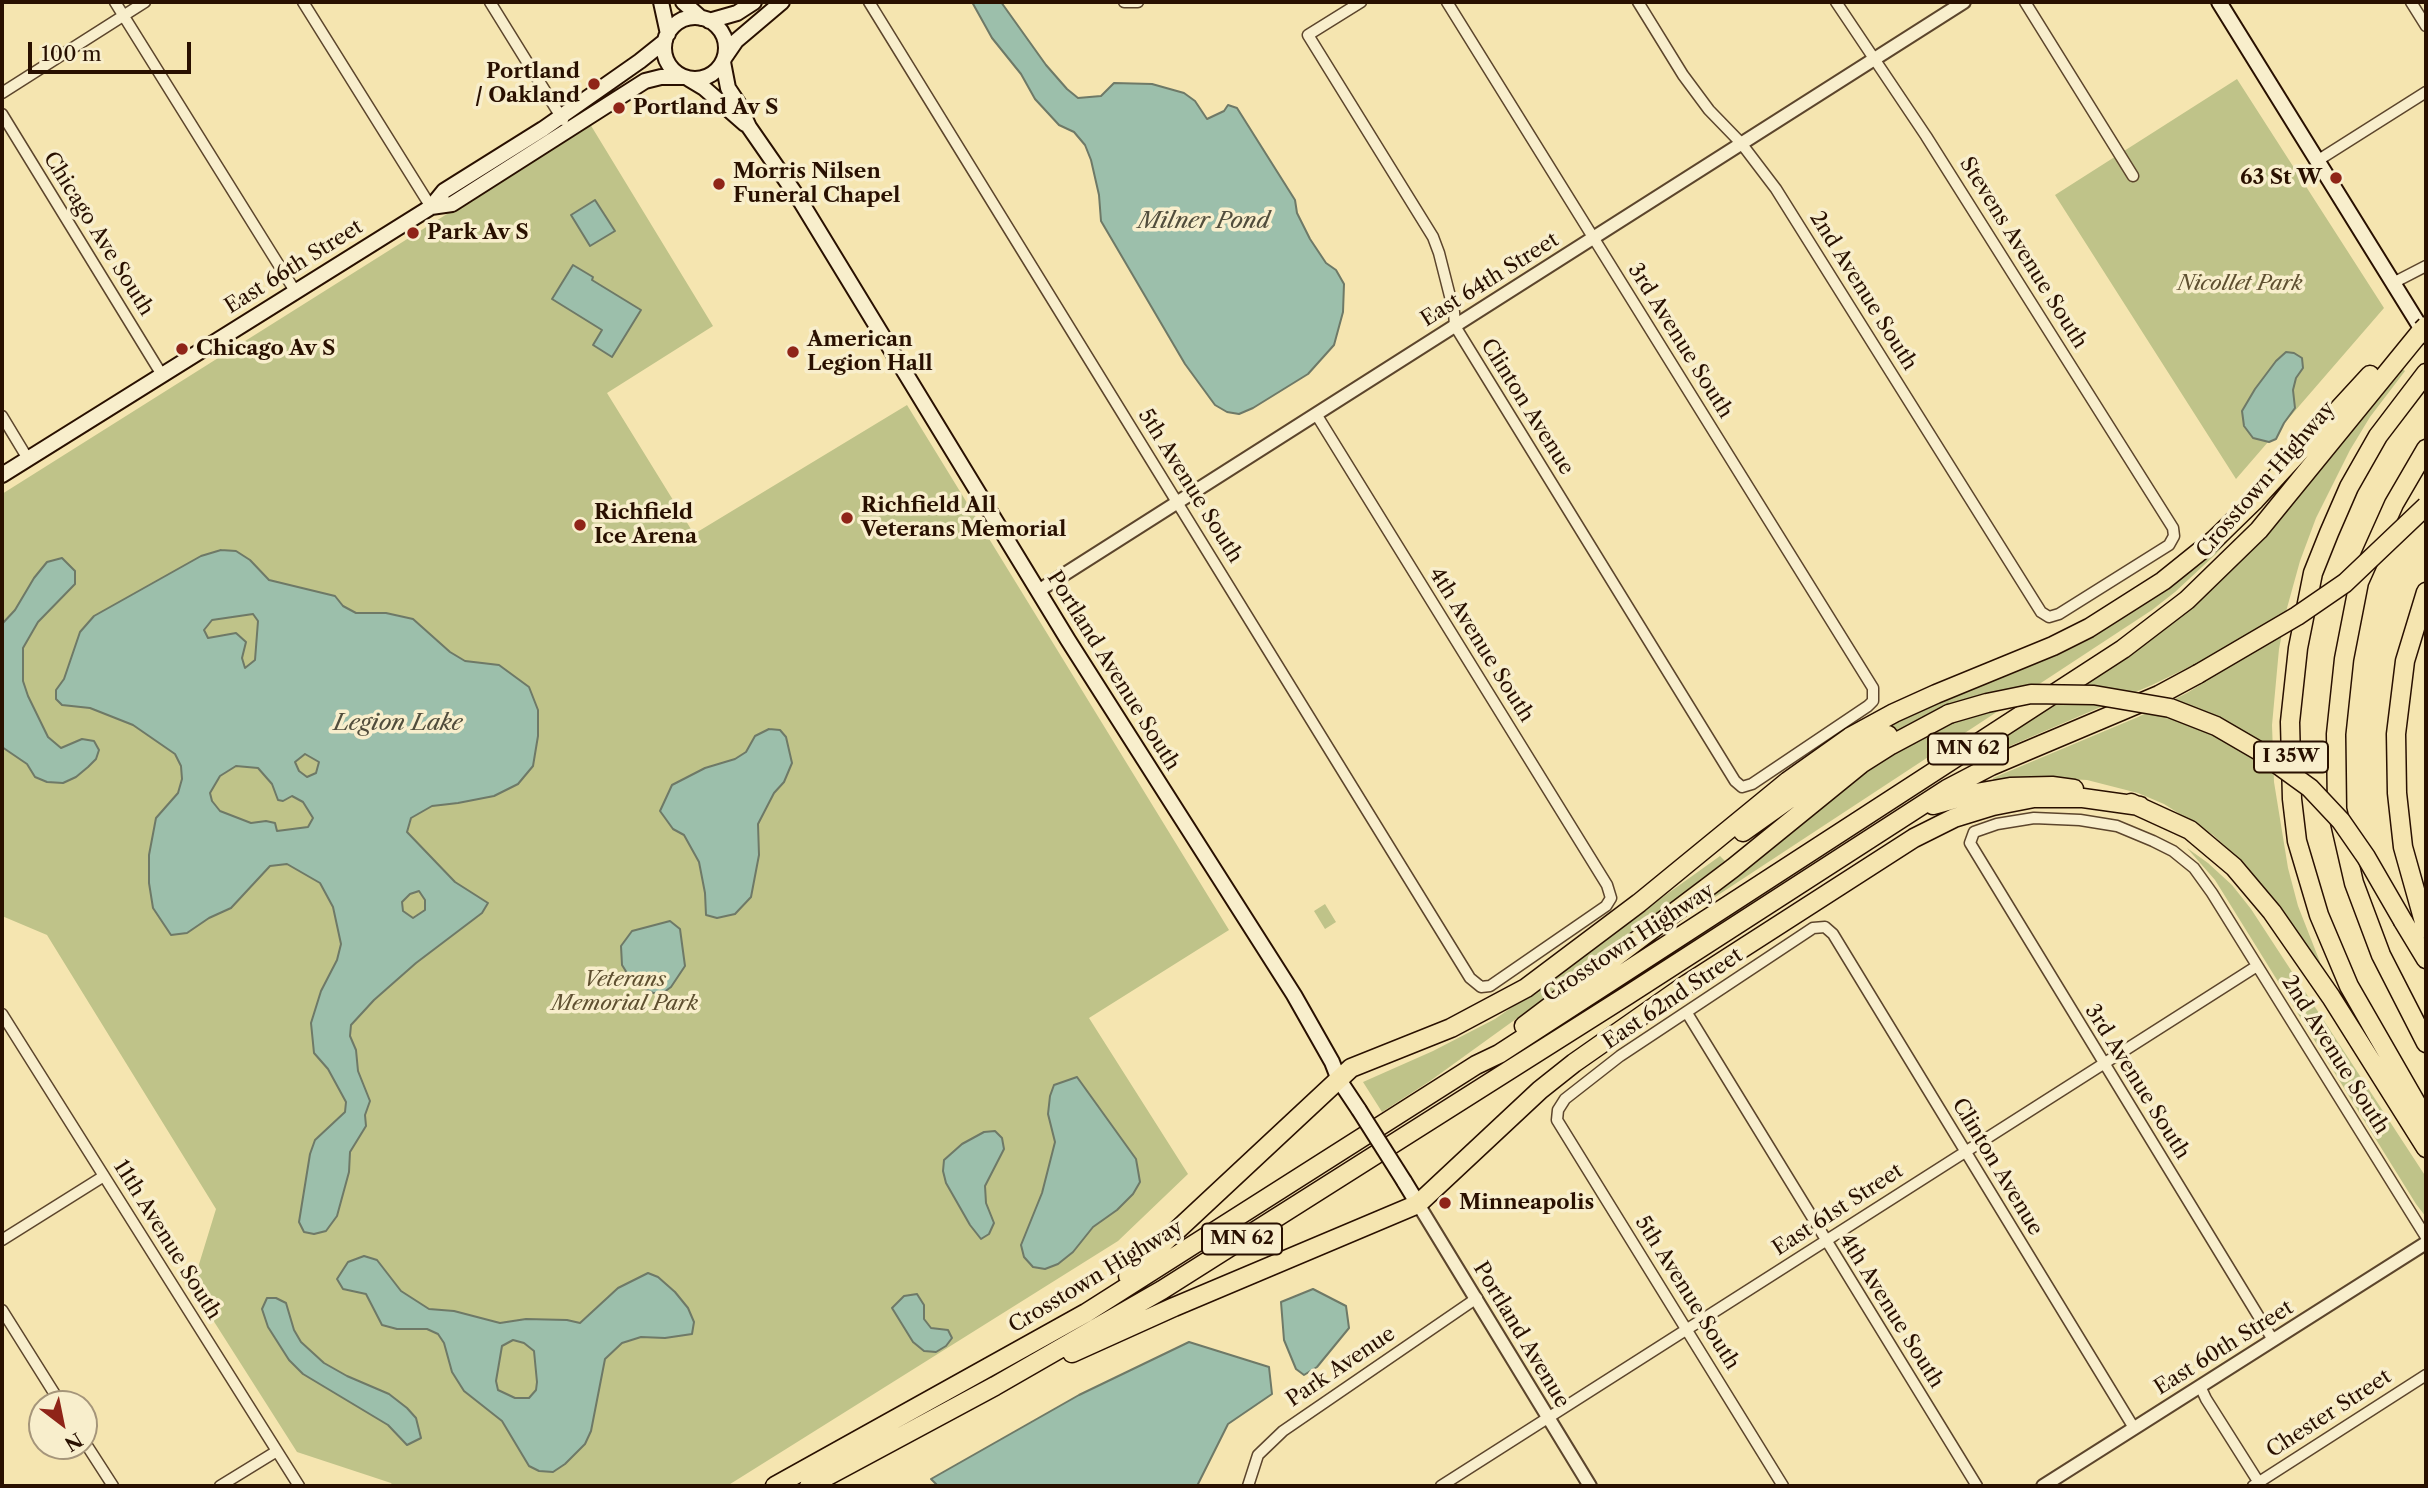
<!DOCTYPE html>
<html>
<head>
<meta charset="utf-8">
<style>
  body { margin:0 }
  #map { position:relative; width:2428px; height:1488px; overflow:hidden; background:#f5e5b0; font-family:"Libre Caslon Text",serif }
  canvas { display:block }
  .frame { position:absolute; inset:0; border:4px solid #291000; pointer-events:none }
  .north { position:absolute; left:28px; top:1390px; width:70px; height:70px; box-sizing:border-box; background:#f8eecc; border:2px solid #a5957a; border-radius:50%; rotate:148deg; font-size:19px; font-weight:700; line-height:28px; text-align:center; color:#291000 }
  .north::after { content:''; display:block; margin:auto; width:24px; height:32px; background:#8f2418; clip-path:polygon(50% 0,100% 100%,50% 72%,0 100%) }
  .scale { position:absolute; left:28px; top:42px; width:163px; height:32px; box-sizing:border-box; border:4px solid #291000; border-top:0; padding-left:9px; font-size:21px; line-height:24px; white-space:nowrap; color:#291000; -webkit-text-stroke:5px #f8eecc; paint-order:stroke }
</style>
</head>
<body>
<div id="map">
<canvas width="2428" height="1488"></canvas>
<div class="frame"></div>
<div class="north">N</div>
<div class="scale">100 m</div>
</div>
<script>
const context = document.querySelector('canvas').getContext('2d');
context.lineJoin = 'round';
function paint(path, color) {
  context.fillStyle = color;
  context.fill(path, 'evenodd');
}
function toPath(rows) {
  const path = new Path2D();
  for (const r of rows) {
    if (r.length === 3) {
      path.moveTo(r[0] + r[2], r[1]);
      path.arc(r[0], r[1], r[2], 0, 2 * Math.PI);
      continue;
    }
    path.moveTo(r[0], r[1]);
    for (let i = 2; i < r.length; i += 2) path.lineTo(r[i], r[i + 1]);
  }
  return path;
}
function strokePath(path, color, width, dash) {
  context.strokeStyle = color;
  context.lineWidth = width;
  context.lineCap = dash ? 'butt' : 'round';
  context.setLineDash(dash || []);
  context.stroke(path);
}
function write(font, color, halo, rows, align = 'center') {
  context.font = font + ' "Libre Caslon Text",serif';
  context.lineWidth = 7;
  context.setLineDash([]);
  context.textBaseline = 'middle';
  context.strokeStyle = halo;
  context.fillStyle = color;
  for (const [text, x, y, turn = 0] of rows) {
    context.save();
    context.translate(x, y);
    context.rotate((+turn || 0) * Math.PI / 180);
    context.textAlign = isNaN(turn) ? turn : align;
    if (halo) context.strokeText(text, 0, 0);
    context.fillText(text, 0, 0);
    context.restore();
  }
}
const green = toPath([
  [2237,79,2384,308,2236,479,2055,195],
  [590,124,713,326,607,393,694,534,907,405,1229,930,1089,1018,1188,1174,1118,1241,727,1486,393,1486,391,1483,297,1452,192,1287,216,1209,47,935,2,916,2,494],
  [2400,367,2405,371,2370,417,2350,450,2316,518,2300,561,2287,608,2279,649,2272,725,2274,782,2288,868,2298,906,2320,962,2316,964,2274,901,2246,865,2213,835,2164,804,2138,793,2087,780,2031,777,1994,781,1993,778,2138,717,2187,693,2200,685,2191,666,2152,685,1989,755,1985,749,2152,636],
  [2242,520,2245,522,2216,554,2175,592,2152,610,1709,901,1707,896,1742,868,1857,738,2027,663],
  [2187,848,2208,863,2232,885,2251,909,2426,1177,2426,1217,2416,1204,2215,880],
  [1720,856,1725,861,1563,985,1430,1081,1382,1112,1363,1082,1433,1051,1495,1019,1591,952,1628,922],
  [1325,904,1336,922,1325,929,1314,911]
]);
const water = toPath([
  [972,2,1001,2,1046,65,1067,89,1078,98,1101,96,1114,83,1152,84,1184,93,1195,101,1207,119,1224,111,1228,105,1237,108,1295,200,1297,213,1310,239,1326,263,1336,270,1344,284,1343,312,1334,345,1308,374,1253,408,1239,414,1227,412,1215,405,1185,364,1101,221,1099,195,1091,160,1085,145,1074,132,1059,125,1035,99,1021,74,992,38,972,2],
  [595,200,615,231,590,246,571,215,595,200],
  [573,265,593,277,592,280,641,310,612,357,593,345,602,330,552,299,573,265],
  [2286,352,2294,353,2302,358,2303,368,2296,378,2293,390,2295,408,2284,423,2276,439,2269,442,2253,438,2244,426,2242,411,2255,389,2276,361,2286,352],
  [221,550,236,551,250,560,269,580,335,596,343,606,356,613,386,613,413,619,450,652,465,661,499,665,529,687,538,710,538,736,533,766,518,784,494,796,458,803,432,806,411,818,407,832,455,882,488,903,482,913,416,963,374,1000,351,1025,350,1036,356,1050,358,1071,370,1101,365,1115,366,1126,350,1152,349,1172,337,1216,326,1231,314,1234,304,1232,299,1222,310,1154,315,1140,345,1112,346,1102,328,1069,314,1053,311,1023,321,991,337,960,341,944,333,907,320,883,287,864,270,866,231,908,209,918,187,933,171,935,153,908,149,883,149,855,156,818,178,793,182,779,181,766,175,754,133,725,90,708,62,705,56,699,56,690,64,679,80,632,94,616,201,556,221,550],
  [253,614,258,621,255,660,245,668,242,658,246,642,236,633,208,638,204,630,212,620,253,614],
  [305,754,319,762,316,773,307,777,299,771,295,762,305,754],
  [236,766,258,768,272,784,278,800,283,801,292,796,303,802,313,818,308,827,277,831,275,823,266,821,251,823,220,811,212,801,210,793,220,776,236,766],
  [419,891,425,900,425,910,413,918,403,911,402,902,410,894,419,891],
  [62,558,75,571,75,584,38,622,23,648,23,681,28,696,48,737,61,748,82,739,94,741,99,750,96,759,88,767,76,777,63,783,47,782,35,777,27,764,2,747,2,624,15,610,34,578,47,562,62,558],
  [769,729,780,730,786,737,792,763,784,782,774,793,758,824,759,855,751,897,735,914,717,918,706,915,705,893,699,862,684,835,673,829,660,811,672,785,705,768,735,759,746,752,755,736,769,729],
  [670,921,680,929,685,966,671,987,663,993,653,993,635,984,627,973,622,965,621,946,632,931,670,921],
  [1077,1077,1136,1159,1140,1182,1133,1194,1117,1210,1093,1227,1073,1252,1058,1264,1045,1269,1033,1267,1024,1257,1021,1245,1042,1193,1055,1142,1048,1114,1050,1096,1054,1085,1077,1077],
  [995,1131,1002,1138,1004,1149,985,1186,986,1203,994,1223,989,1234,981,1239,970,1225,946,1183,943,1171,944,1160,962,1144,984,1132,995,1131],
  [364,1256,377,1260,401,1291,429,1309,454,1311,500,1323,526,1319,567,1320,580,1323,618,1288,648,1273,658,1277,675,1292,688,1308,694,1322,692,1334,665,1338,641,1337,622,1343,605,1359,591,1431,585,1444,565,1464,553,1472,539,1471,529,1466,502,1421,464,1391,452,1372,444,1343,438,1334,427,1329,397,1329,382,1325,366,1294,343,1289,337,1279,348,1262,364,1256],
  [513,1340,524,1343,534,1351,537,1382,536,1390,529,1398,515,1398,498,1390,496,1381,502,1346,513,1340],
  [1313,1289,1346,1306,1349,1328,1317,1367,1304,1375,1296,1369,1284,1340,1281,1302,1313,1289],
  [917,1294,924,1305,924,1319,931,1328,948,1330,952,1338,946,1346,936,1352,924,1351,913,1342,892,1308,904,1296,917,1294],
  [267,1298,276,1298,286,1303,294,1330,301,1342,324,1363,347,1376,389,1394,407,1408,416,1418,421,1438,407,1445,388,1425,303,1374,289,1360,268,1327,262,1309,267,1298],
  [1189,1342,1269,1367,1272,1394,1228,1424,1197,1486,938,1486,931,1479,1079,1395,1189,1342]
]);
const minor = toPath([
  [115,2,295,291],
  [303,2,431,207],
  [490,2,563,120],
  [869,2,1470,978,1481,987,1490,986,1606,906,1611,898,1607,885,1316,414],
  [1124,2,1138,2],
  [1361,2,1308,35,1433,237,1439,253,1454,312,1455,326,1735,781,1742,787,1752,784,1868,706,1873,701,1873,688,1447,2],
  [1638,2,1683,75,1709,110,1741,143,1776,189,2041,612,2049,617,2059,614,2169,545,2174,536,2173,528,1926,136,1836,2],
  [2025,2,2133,176],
  [2411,2,2426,26],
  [2,93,145,2],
  [2,114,162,375],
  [2317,161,2426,92],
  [2393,283,2426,266],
  [2,416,28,459],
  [1687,1013,1977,1486],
  [2,1014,299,1486],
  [2,1240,104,1176],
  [2,1310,61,1404],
  [2273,1340,1970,843,1974,832,1997,824,2034,818,2080,820,2117,826,2153,841,2173,851,2194,868,2212,893,2426,1237],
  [2200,1386,2206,1399,2261,1486],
  [84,1441,113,1486],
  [220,1486,277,1451],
  [1248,1486,1258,1455,1283,1431,1477,1298],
  [1441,1486,2257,966],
  [1783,1486,1557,1120,1558,1110,1565,1099,1620,1056,1813,928,1825,927,1833,934,2134,1428],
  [2253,1486,2426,1375]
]);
const tertiary = toPath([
  [1038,591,1964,2],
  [1418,1204,1590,1486],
  [2043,1486,2426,1243]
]);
const secondary = toPath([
  [661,2,668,34],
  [683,2,701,18],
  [2219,2,2426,336],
  [695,48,31],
  [709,21,737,13,754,2],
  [725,57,736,41,782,2],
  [723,62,728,88,738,103,749,127,801,202,1068,640,1294,995,1332,1062,1339,1080,1359,1110],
  [689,79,704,88,745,124],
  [431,207,452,204,645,81,661,77,684,77],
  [2,475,431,207,444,191,543,129,640,61,665,41],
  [1404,1181,1418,1204]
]);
const motorway = toPath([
  [2426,373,2378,436,2349,487,2329,533,2313,573,2298,648,2290,722,2292,799,2297,841,2319,915,2349,986,2426,1120],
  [2426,449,2394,504,2359,582,2344,659,2336,734,2337,809,2354,883,2381,955,2426,1043],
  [2426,592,2405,661,2396,734,2397,793,2403,847,2426,929],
  [2131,803,2190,830,2234,867,2272,912,2331,997,2426,1148],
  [1933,805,1976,793,2010,787,2052,786,2074,789],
  [1743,832,1860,749,1888,735],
  [2403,921,2426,959],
  [1524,1026,1733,868,1861,764,1891,745,1949,714],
  [1128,1276,1351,1068,1451,1028,1526,988,1639,903,1788,781,1850,737,1894,713,1936,694,2053,646,2089,628,2163,581,2214,540,2255,500,2370,375],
  [1072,1353,1174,1307,1418,1204,1540,1090,1574,1063,1687,984,1914,838,1954,818,1993,806,2034,798,2083,798,2140,806],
  [775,1486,1086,1313,1476,1065,1499,1054,2123,649,2187,600,2259,530,2422,330],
  [809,1486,995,1386,1162,1290,1628,995,1947,789,1991,766,2159,695,2198,674]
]);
const secondaryBridge = toPath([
  [1359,1110,1404,1181]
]);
const motorwayBridge = toPath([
  [2422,330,2426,326],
  [2198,674,2297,616,2345,583,2426,506],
  [1949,714,1987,703,2031,694,2094,695,2170,708,2216,726,2259,751,2310,788,2341,821,2366,857,2403,921]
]);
const markers = [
  [594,84,7,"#8f2418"],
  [619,108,7,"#8f2418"],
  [2336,178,7,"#8f2418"],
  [719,184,7,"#8f2418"],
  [413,233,7,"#8f2418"],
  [182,349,7,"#8f2418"],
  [793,352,7,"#8f2418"],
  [847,518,7,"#8f2418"],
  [580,525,7,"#8f2418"],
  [1445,1203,7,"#8f2418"]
];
const shields = [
  [1968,749,80],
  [2291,757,74],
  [1242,1239,80]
];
const shieldNames = [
  ["MN 62",1968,749],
  ["I 35W",2291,757],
  ["MN 62",1242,1239]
];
const poiNames = [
  ["Portland",580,72,"right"],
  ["/ Oakland",580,96,"right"],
  ["Portland Av S",633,108],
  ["Morris Nilsen",733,172],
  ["Funeral Chapel",733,196],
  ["63 St W",2322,178,"right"],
  ["Park Av S",427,233],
  ["American",807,340],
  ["Legion Hall",807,364],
  ["Chicago Av S",196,349],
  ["Richfield All",861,506],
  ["Veterans Memorial",861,530],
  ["Richfield",594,513],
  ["Ice Arena",594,537],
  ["Minneapolis",1459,1203]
];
const streetNames = [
  ["Chicago Ave South",98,234,58],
  ["Stevens Avenue South",2023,253,58],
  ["East 66th Street",294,267,-32],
  ["East 64th Street",1490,280,-32],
  ["2nd Avenue South",1863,291,58],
  ["3rd Avenue South",1680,341,58],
  ["Clinton Avenue",1527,407,58],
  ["Crosstown Highway",2266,480,-49],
  ["5th Avenue South",1190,486,58],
  ["4th Avenue South",1481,645,58],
  ["Portland Avenue South",1113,671,58],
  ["Crosstown Highway",1629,943,-33],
  ["East 62nd Street",1673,999,-34],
  ["2nd Avenue South",2335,1055,58],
  ["3rd Avenue South",2137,1082,58],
  ["Clinton Avenue",1997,1167,59],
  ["East 61st Street",1838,1210,-33],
  ["11th Avenue South",167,1240,58],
  ["Crosstown Highway",1096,1277,-31],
  ["5th Avenue South",1687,1293,58],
  ["4th Avenue South",1891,1311,58],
  ["Portland Avenue",1521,1335,59],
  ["East 60th Street",2224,1348,-32],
  ["Park Avenue",1341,1367,-34],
  ["Chester Street",2329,1414,-33]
];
const parkNames = [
  ["Nicollet Park",2240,284],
  ["Veterans",625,980],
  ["Memorial Park",625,1004]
];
const waterNames = [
  ["Milner Pond",1204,221],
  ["Legion Lake",398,723]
];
paint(green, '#bfc389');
paint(water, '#9cbfab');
strokePath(water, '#6e7967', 2);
strokePath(minor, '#5c452c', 13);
strokePath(tertiary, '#5c452c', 16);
strokePath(secondary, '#291000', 18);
strokePath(motorway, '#291000', 21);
strokePath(minor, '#f8eecc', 10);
strokePath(tertiary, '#f8eecc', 12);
strokePath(secondary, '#f8eecc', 14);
strokePath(motorway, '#f5e5b0', 18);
strokePath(secondaryBridge, '#291000', 18, []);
strokePath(motorwayBridge, '#291000', 21, []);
strokePath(secondaryBridge, '#f8eecc', 14);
strokePath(motorwayBridge, '#f5e5b0', 18);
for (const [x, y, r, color] of markers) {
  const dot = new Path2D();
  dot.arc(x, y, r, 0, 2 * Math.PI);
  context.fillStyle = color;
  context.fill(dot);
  strokePath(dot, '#f8eecc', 2.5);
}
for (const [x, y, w] of shields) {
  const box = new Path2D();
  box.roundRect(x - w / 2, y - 15.5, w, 31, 5);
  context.fillStyle = '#f8eecc';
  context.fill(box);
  strokePath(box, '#291000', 2);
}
write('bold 19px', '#291000', null, shieldNames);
write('bold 21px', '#291000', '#f8eecc', poiNames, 'left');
write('21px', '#291000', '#f8eecc', streetNames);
write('italic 21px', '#5e4f30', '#f8eecc', parkNames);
write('italic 23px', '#514d3c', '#f8eecc', waterNames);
</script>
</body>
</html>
